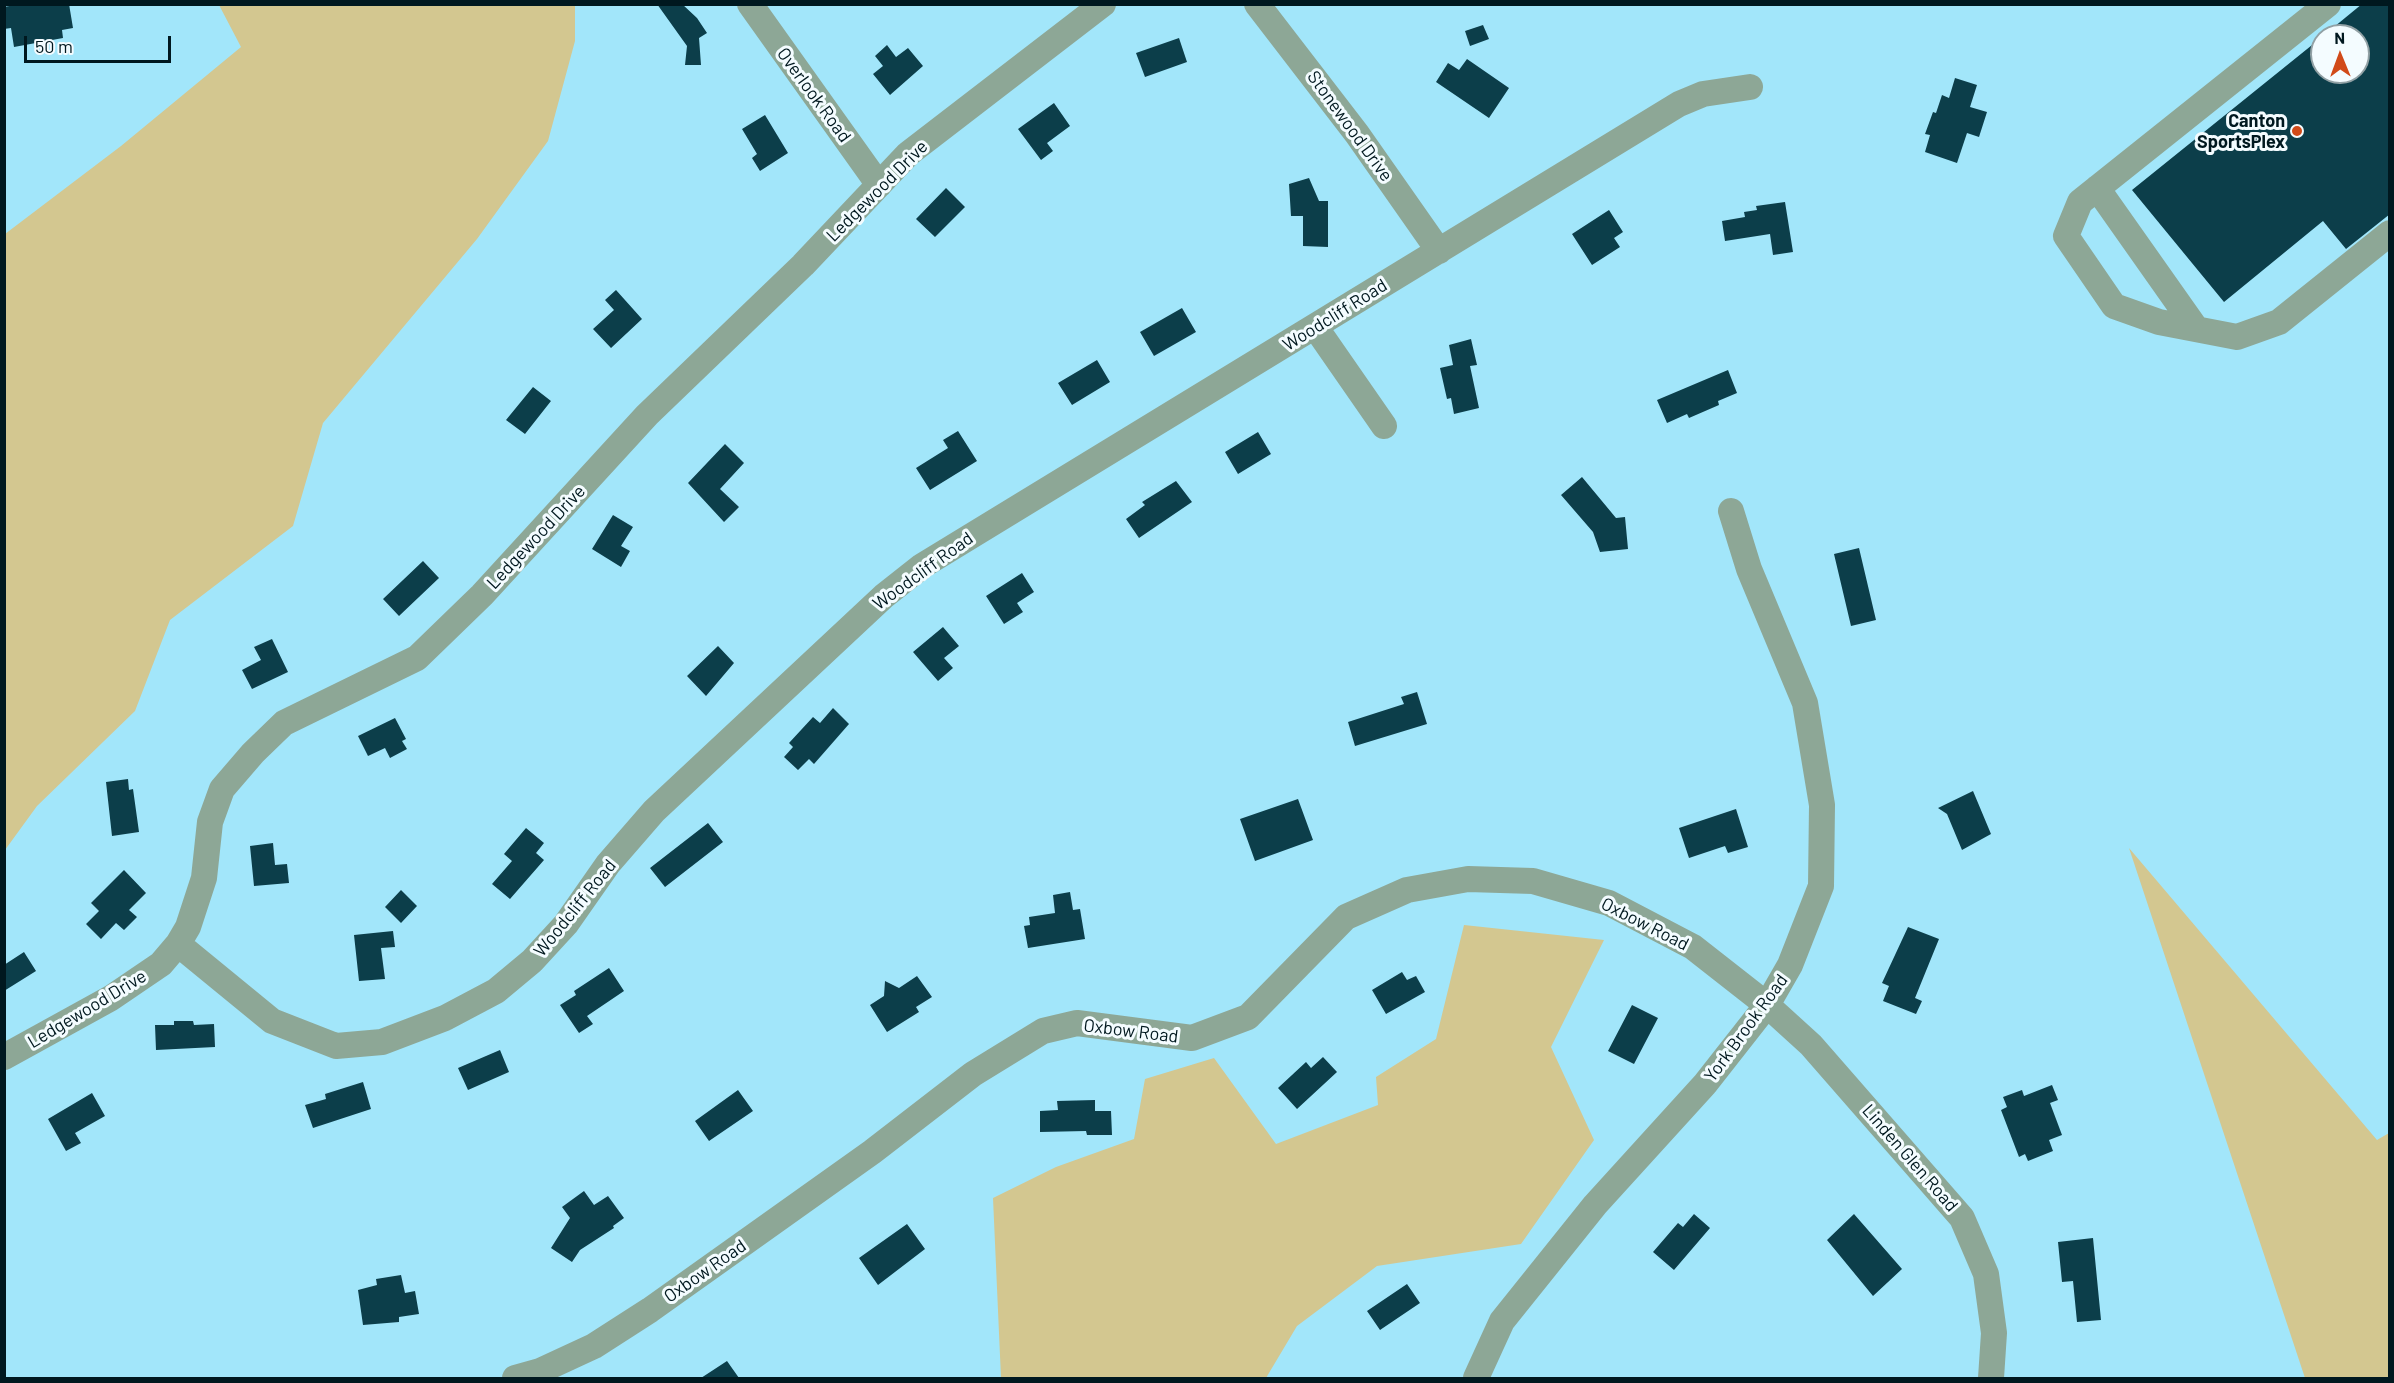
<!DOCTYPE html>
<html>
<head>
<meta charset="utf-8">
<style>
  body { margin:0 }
  #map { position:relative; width:2394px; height:1383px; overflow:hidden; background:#a2e6fa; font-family:Barlow,sans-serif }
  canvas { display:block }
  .frame { position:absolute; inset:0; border:6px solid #00181f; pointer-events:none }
  .north { position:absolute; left:2310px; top:24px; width:60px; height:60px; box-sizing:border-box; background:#f4fcff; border:2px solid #92a1a5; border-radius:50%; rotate:359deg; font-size:16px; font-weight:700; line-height:24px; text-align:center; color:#00181f }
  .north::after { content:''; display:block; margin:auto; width:21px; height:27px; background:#d14a19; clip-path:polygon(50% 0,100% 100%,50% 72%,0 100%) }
  .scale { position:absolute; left:24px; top:36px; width:147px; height:27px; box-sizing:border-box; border:3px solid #00181f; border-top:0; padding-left:8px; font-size:18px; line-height:21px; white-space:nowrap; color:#00181f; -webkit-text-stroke:4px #f4fcff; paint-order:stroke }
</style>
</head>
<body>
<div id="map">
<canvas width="2394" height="1383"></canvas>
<div class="frame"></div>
<div class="north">N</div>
<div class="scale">50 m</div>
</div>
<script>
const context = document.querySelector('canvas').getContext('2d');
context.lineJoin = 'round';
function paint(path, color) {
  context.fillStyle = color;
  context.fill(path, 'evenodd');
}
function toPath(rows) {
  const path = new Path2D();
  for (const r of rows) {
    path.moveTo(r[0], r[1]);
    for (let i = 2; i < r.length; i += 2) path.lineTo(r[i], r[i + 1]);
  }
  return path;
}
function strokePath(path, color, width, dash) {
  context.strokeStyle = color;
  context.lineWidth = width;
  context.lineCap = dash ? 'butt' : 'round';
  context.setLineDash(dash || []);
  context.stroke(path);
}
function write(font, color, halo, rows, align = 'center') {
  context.font = font + ' Barlow,sans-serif';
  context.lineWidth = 6;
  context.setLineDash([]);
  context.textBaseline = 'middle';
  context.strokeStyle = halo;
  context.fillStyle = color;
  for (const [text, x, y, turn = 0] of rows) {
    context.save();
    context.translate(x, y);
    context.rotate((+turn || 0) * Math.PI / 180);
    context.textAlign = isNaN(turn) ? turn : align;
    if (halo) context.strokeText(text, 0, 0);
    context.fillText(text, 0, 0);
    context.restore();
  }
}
const green = toPath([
  [219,5,575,5,575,41,548,141,477,239,323,423,293,526,170,620,135,711,37,806,5,850,5,234,121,146,241,47],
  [2129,848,2377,1140,2389,1133,2389,1378,2305,1378],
  [1464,925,1604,940,1551,1047,1594,1140,1521,1244,1377,1266,1297,1326,1266,1378,1001,1378,993,1198,1056,1167,1134,1139,1145,1079,1214,1058,1276,1144,1378,1105,1376,1077,1436,1039]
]);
const building = toPath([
  [20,4,69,4,73,28,62,30,63,38,14,47,11,28,4,29,4,7],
  [657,4,682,4,697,18,707,33,699,38,701,65,685,65,687,46],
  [2362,4,2390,4,2390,214,2346,249,2323,221,2224,302,2132,190,2322,37,2322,72,2358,72,2358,36,2323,36],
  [1483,25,1489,39,1470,46,1465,31],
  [1179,38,1187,62,1145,77,1136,53],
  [887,45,896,57,908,48,923,66,890,95,873,74,883,66,875,56],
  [1467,59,1509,88,1489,118,1436,82,1448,63,1459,70],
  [1955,78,1977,85,1970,107,1987,112,1979,137,1967,133,1957,163,1925,152,1930,135,1925,134,1933,112,1936,113,1942,95,1949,98],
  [1054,103,1070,126,1047,143,1053,151,1041,160,1018,129],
  [765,115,788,153,760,171,752,158,757,154,742,129],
  [1309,178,1319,201,1328,201,1328,247,1303,246,1303,216,1291,216,1289,184],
  [946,188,965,207,935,237,916,219],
  [1785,202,1793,252,1773,255,1770,234,1725,241,1722,221,1745,217,1744,212,1757,210,1756,206],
  [1609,210,1623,232,1614,238,1620,247,1592,265,1572,234],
  [616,290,642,319,611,348,593,329,614,310,605,300],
  [1182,308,1196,332,1154,356,1140,332],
  [1471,339,1477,365,1470,366,1479,408,1454,414,1451,398,1447,399,1440,368,1453,365,1449,345],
  [1097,360,1110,382,1072,405,1058,383],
  [1728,370,1737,393,1718,401,1719,405,1689,418,1687,414,1667,423,1657,400],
  [533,387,551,401,525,434,506,420],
  [958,431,977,461,930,490,916,468,948,448,943,440],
  [1258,432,1271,454,1238,474,1225,452],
  [725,444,744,463,720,489,739,507,724,522,688,483],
  [1582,477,1616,518,1625,517,1628,549,1600,552,1593,532,1561,495],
  [1176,481,1192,502,1139,538,1126,519,1145,505,1142,502],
  [613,515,633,527,621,546,630,551,621,567,592,549],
  [1859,548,1876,620,1851,626,1834,554],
  [423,561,439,578,399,616,383,599],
  [1022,573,1034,592,1017,603,1023,612,1004,624,986,596],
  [943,627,959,646,944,658,953,668,938,681,913,652],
  [272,639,288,672,252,689,242,670,261,660,254,647],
  [718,646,734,663,706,696,687,676],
  [1417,692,1427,724,1355,746,1348,722,1404,704,1401,697],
  [833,708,849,724,814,764,809,759,798,770,784,757,793,747,789,743,813,717,820,723],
  [395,718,406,739,402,741,407,749,390,758,385,748,368,756,358,736],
  [128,779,129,790,133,789,139,832,112,836,106,782],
  [1973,791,1991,834,1962,850,1947,814,1938,808],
  [1298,799,1313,840,1255,861,1240,819],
  [1736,809,1748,847,1728,853,1725,846,1689,858,1679,828],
  [708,823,723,842,665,887,650,868],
  [526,828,544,843,536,853,544,860,510,899,492,884,512,861,504,854],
  [273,843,275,865,287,864,289,883,254,886,250,846],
  [124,870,146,893,129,910,137,917,124,930,116,923,101,939,86,924,99,911,91,903],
  [401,890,417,906,401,923,385,907],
  [1070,892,1073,910,1080,909,1085,939,1028,948,1024,926,1030,925,1029,917,1055,913,1053,895],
  [1908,927,1939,939,1915,998,1922,1001,1916,1014,1883,1001,1889,986,1882,983],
  [393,931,395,947,381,948,385,979,359,981,354,935],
  [24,952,36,971,4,991,4,965],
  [609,968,624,991,587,1016,593,1024,579,1033,560,1005,576,995,574,991],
  [1402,972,1407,980,1416,976,1425,992,1386,1014,1372,990],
  [917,976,932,997,916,1007,919,1012,887,1032,870,1005,884,996,885,981,899,988],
  [1632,1005,1658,1018,1634,1064,1608,1051],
  [174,1021,193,1021,194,1025,214,1024,215,1047,156,1050,155,1025,174,1025],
  [500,1050,509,1072,468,1090,458,1068],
  [1323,1057,1337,1072,1297,1109,1278,1088,1306,1062,1311,1068],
  [363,1082,371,1109,313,1128,305,1105,326,1099,325,1094],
  [2052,1085,2058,1100,2050,1103,2062,1135,2049,1140,2053,1151,2028,1161,2025,1154,2019,1157,2001,1110,2007,1107,2003,1097,2022,1090,2024,1096],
  [738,1090,753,1111,709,1141,695,1121],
  [92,1093,105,1116,75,1133,81,1143,66,1151,48,1119],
  [1095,1100,1095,1111,1111,1111,1112,1135,1087,1135,1086,1131,1040,1132,1040,1111,1058,1110,1057,1101],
  [584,1191,594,1205,608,1196,624,1218,613,1226,614,1228,580,1250,572,1262,551,1248,570,1218,562,1207],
  [1694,1214,1710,1228,1674,1270,1653,1252,1678,1223,1683,1227],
  [1854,1214,1902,1269,1873,1296,1827,1240],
  [907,1224,925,1249,878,1285,859,1258],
  [2093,1238,2101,1320,2077,1322,2073,1281,2062,1282,2058,1242],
  [401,1275,405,1293,415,1291,419,1314,399,1317,399,1322,363,1325,358,1290,377,1285,376,1279],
  [1407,1284,1420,1303,1380,1330,1367,1311],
  [727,1361,739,1378,701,1378]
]);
const minor = toPath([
  [750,4,879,185],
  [1257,4,1357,134,1439,251],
  [2328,4,2080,202,2066,236,2114,306,2159,322,2237,337,2279,322,2390,233],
  [2097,188,2195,327],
  [1316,328,1384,426],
  [178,944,272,1021,336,1046,382,1042,445,1018,496,991,532,961,566,924,608,864,654,811,884,596,922,566,1679,104,1703,94,1750,87],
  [4,1057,111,998,161,964,178,944,188,927,204,878,210,822,222,789,253,753,284,723,417,658,482,595,647,415,803,265,908,154,1103,4],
  [515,1378,540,1371,594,1346,650,1310,872,1152,973,1074,1043,1031,1077,1023,1192,1038,1248,1017,1346,917,1407,890,1468,879,1533,881,1609,903,1693,947,1767,1005,1811,1045,1962,1218,1986,1274,1994,1333,1991,1378],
  [1476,1378,1502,1321,1595,1205,1705,1084,1767,1005,1790,965,1821,886,1822,805,1805,703,1749,569,1731,511]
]);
const markers = [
  [2297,131,6,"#d14a19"]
];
const streetNames = [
  ["Overlook Road",814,95,54],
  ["Stonewood Drive",1350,126,54],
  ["Ledgewood Drive",877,191,-45],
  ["Woodcliff Road",1335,315,-32],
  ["Ledgewood Drive",536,537,-47],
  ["Woodcliff Road",923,571,-36],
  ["Woodcliff Road",575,908,-51],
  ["Oxbow Road",1645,924,27],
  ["Ledgewood Drive",87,1009,-31],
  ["York Brook Road",1746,1028,-54],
  ["Oxbow Road",1131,1031,7],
  ["Linden Glen Road",1910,1158,49],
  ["Oxbow Road",705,1271,-35]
];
const poiNames = [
  ["Canton",2285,121],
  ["SportsPlex",2285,142]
];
paint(green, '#d3c790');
paint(building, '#0c3e4a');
strokePath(minor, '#8da796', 26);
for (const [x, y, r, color] of markers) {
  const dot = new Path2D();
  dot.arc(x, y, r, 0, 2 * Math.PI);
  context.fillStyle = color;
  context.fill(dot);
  strokePath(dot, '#f4fcff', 2);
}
write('18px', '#00181f', '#f4fcff', streetNames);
write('bold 18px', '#00181f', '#f4fcff', poiNames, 'right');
</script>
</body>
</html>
